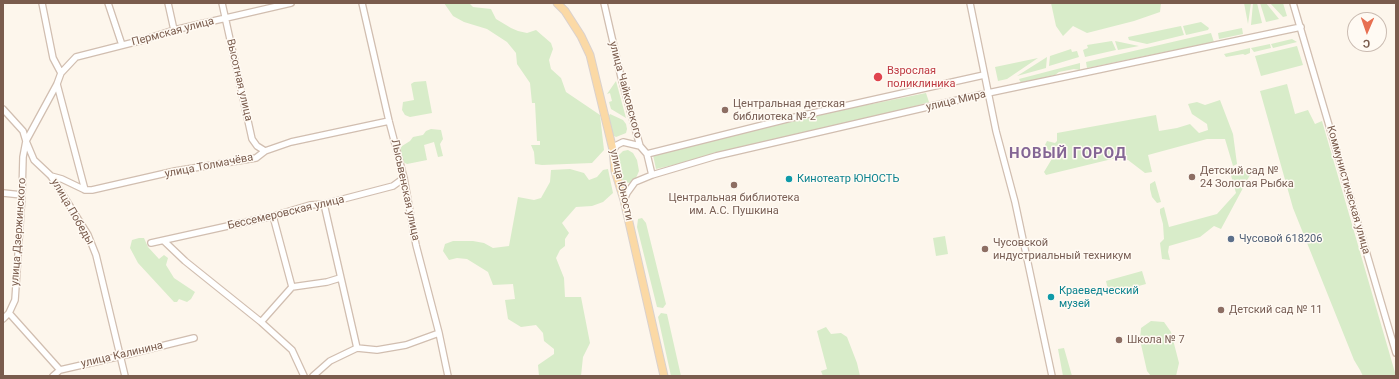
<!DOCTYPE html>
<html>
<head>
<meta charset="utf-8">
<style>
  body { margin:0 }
  #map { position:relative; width:1399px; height:379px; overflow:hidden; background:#fdf6ec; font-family:Roboto,sans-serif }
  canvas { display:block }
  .frame { position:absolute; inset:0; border:4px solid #7a5c4d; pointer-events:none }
  .north { position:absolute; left:1347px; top:12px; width:40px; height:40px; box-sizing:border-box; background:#fffaf3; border:1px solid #cabbb1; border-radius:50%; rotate:182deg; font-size:11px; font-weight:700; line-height:16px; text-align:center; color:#7a5c4d }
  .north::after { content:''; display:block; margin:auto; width:14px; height:18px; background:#e76f51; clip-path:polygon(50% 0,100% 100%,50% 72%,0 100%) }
</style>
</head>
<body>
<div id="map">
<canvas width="1399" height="379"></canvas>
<div class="frame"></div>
<div class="north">С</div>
</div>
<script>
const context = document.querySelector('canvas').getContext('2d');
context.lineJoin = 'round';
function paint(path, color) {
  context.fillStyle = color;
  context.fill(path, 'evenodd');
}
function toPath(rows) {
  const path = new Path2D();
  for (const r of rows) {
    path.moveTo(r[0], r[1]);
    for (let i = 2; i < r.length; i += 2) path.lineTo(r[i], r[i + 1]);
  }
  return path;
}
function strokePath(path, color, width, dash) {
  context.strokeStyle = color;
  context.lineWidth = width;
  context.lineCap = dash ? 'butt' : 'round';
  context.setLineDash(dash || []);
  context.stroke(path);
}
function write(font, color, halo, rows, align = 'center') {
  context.font = font + ' Roboto,sans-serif';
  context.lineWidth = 3;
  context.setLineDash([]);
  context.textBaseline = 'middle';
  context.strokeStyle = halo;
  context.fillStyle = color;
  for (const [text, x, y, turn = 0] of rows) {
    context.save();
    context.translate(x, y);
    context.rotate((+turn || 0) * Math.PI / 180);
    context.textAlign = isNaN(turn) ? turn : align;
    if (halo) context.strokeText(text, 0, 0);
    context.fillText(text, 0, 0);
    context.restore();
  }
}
const green = toPath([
  [444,3,469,3,473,7,491,9,496,19,511,28,518,31,527,33,536,30,551,43,553,49,549,60,551,69,561,78,566,92,600,115,604,150,592,163,542,165,535,164,534,152,531,145,540,145,540,141,537,141,535,103,532,103,530,83,517,64,516,53,507,42,487,29,464,22,453,16],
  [1051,3,1161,3,1160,12,1134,21,1087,33,1073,26,1063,36,1056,26],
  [1244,3,1251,3,1248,24],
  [1253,3,1257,3,1262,23,1251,25],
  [1260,3,1266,3,1279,19,1266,22],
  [1270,3,1283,3,1287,16,1283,17],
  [1201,22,1209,28,1208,30,1186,35,1183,26],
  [1181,26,1184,35,1147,44,1129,40,1128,37],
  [1242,28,1243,34,1219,39,1218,33],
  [1211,33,1214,42,1087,68,1086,62],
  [1292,39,1297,42,1273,48,1271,44],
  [1112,41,1116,50,1085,57,1083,50,1088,48,1087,45],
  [1115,41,1139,46,1118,50],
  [1270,44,1271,48,1254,52,1251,48],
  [1297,46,1303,65,1261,76,1255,56],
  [1250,48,1250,53,1245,55,1243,54,1226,57,1224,54],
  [1071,49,1072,52,1077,51,1079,57,1049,66,1050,56],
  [1047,57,1046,68,1017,76],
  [1038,58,1007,79,998,81,995,67],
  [1080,63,1080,70,1074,69,1059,72,1055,75,1021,83,1019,79],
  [426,81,432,113,410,117,405,115,402,110,403,102,414,100,411,84,414,82],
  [616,81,626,118,611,109,609,102,612,101,610,93,607,94],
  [1287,84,1295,114,1308,110,1315,124,1322,121,1396,376,1363,376,1360,370,1354,360,1293,208,1260,91],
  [926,93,929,102,874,118,656,169,653,155,856,106,872,104],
  [1220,100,1233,134,1237,164,1233,166,1225,139,1207,139,1148,155,1152,172,1145,173,1128,160,1112,159,1046,175,1044,172,1053,157,1045,145,1047,141,1055,143,1057,141,1057,133,1156,115,1159,131,1177,128,1190,124,1199,133,1208,130,1207,124,1192,114,1188,104,1197,102,1205,105],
  [610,114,623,120,626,124,627,129,626,133,616,137,612,135,608,117],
  [431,129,441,130,443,139,440,144,443,156,438,157,434,142,424,145,427,160,407,164,403,162,400,149,402,146,410,141,413,137,423,135,426,131],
  [628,150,633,153,637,160,639,171,636,178,633,182,630,183,625,182,620,178,617,163,619,155,623,151],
  [570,169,584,173,589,180,597,177,603,170,608,169,613,193,603,202,592,206,576,207,562,223,569,233,565,239,565,246,560,250,556,258,564,278,565,297,581,297,590,343,583,357,581,376,539,376,538,365,554,354,554,349,544,341,543,333,536,325,521,327,508,319,505,300,515,299,513,284,493,285,488,272,467,259,457,258,449,260,443,251,445,244,453,241,473,241,484,243,493,248,509,246,518,197,534,200,541,198,550,182,551,170],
  [1249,171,1250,175,1221,229,1214,226,1200,237,1169,246,1168,252,1170,260,1162,259,1160,243,1164,239,1163,224,1160,213,1160,209,1164,207,1169,227,1217,214,1236,193,1230,172],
  [1155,181,1161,202,1157,203,1152,197,1150,189,1150,184],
  [642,218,646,223,666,304,663,308,657,307,637,227,638,219],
  [945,236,948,254,936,256,933,238],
  [139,238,144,238,148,247,159,259,164,255,168,258,166,265,174,278,195,292,191,299,187,302,179,299,177,302,174,302,138,263,130,248,132,240],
  [1142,271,1146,284,1109,294,1106,281],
  [661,313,667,314,681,376,671,376,658,317],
  [1151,321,1164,322,1171,332,1179,363,1176,376,1151,376,1147,371,1140,340,1141,328],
  [826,327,831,334,841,333,847,337,857,363,860,376,823,376,821,371,827,369,817,331],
  [1064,348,1072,376,1063,376,1058,349]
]);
const minor = toPath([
  [42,3,53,58,61,73,57,84,26,141,34,160,51,176,88,235,96,255,125,376],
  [108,3,122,45],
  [168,3,174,30],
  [222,3,252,139,257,146,265,151],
  [362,3,389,121,404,178,416,245,439,333,448,376],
  [604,3,621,77,640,146,647,154,652,175],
  [970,3,996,131,1015,202,1052,376],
  [1293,3,1396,353],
  [61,73,76,57,143,40,174,30,291,3],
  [57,84,85,190],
  [3,109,23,131,26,141,23,157,22,195,15,300,9,313,3,319],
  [613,150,617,145,623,142,640,146],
  [647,154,791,118,984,75],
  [51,176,62,179,85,190,92,190,175,171,256,158,265,151,291,142,389,121],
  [3,193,22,195],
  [624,200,627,193,635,182,652,175,716,156,988,93,1301,27],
  [324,204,357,348],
  [164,241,185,261,261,322,292,350,304,376],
  [151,243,273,216,310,205,324,204,393,186,404,178],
  [292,287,327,282,340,278],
  [9,313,60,370],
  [261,322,292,287,273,216],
  [53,376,60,370,121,356,194,338],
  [313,376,330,361,357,348,377,350,406,345,439,333]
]);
const major = toPath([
  [557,3,565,11,581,36,590,55,613,150,615,171,624,200,664,376]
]);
const markers = [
  [878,77,5,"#e0444e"],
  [725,110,4,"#8d6e63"],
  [1192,177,4,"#8d6e63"],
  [789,179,4,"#0f9aa8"],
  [734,185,4,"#8d6e63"],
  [1231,239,4,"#5c6f8a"],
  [985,249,4,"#8d6e63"],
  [1051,297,4,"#0f9aa8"],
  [1221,310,4,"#8d6e63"],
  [1119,340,4,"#8d6e63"]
];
const streetNames = [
  ["Пермская улица",173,32,-15],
  ["Высотная улица",239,80,77],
  ["улица Чайковского",625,90,75],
  ["улица Мира",956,101,-13],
  ["улица Толмачёва",209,166,-11],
  ["улица Юности",621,185,77],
  ["Лысьвенская улица",405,190,78],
  ["Коммунистическая улица",1348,190,74],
  ["улица Победы",72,212,60],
  ["Бессемеровская улица",286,213,-13],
  ["улица Дзержинского",19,232,-86],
  ["улица Калинина",122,355,-13]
];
const healthNames = [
  ["Взрослая",887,71],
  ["поликлиника",887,84]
];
const educationNames = [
  ["Центральная детская",733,104],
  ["библиотека № 2",733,117],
  ["Детский сад №",1200,171],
  ["24 Золотая Рыбка",1200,184],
  ["Центральная библиотека",734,198,"center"],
  ["им. А.С. Пушкина",734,211,"center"],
  ["Чусовской",993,243],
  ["индустриальный техникум",993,256],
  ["Детский сад № 11",1229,310],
  ["Школа № 7",1127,340]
];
const cultureNames = [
  ["Кинотеатр ЮНОСТЬ",797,179],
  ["Краеведческий",1059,291],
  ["музей",1059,304]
];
const serviceNames = [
  ["Чусовой 618206",1239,239]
];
const districtNames = [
  ["НОВЫЙ ГОРОД",1068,154]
];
paint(green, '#d8ecc9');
strokePath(minor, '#d1beb0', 8);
strokePath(major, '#dad1cd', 9);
strokePath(minor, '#fff', 5.5);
strokePath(major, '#fbd9a5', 7);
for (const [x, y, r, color] of markers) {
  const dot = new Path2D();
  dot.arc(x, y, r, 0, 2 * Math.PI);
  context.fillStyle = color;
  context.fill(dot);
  strokePath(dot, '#fffaf3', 1.5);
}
write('11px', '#7a5c4d', '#fffaf3', streetNames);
write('11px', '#be3a42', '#fffaf3', healthNames, 'left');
write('11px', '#785e54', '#fffaf3', educationNames, 'left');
write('11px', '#0d838f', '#fffaf3', cultureNames, 'left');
write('11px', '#4e5e75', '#fffaf3', serviceNames, 'left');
context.letterSpacing = '1px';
write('bold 15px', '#846695', '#fffaf3', districtNames);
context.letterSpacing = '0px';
</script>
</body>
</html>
